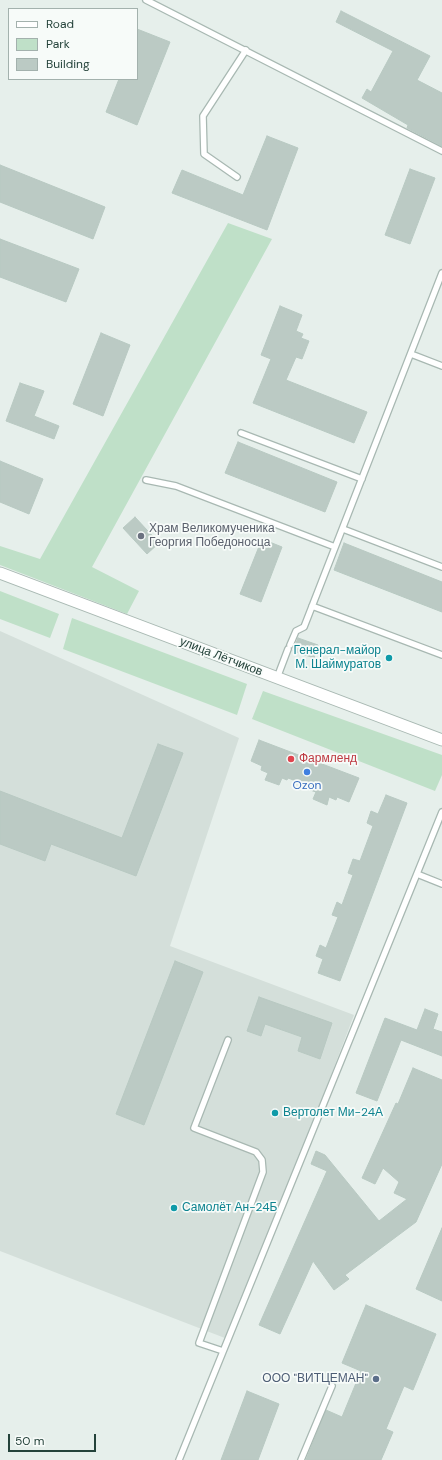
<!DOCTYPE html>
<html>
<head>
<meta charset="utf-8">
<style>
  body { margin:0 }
  #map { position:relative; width:442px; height:1460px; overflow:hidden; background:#e6efeb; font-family:"DM Sans",sans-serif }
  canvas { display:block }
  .legend { position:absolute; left:8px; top:8px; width:130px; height:72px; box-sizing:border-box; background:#f7fbf9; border:1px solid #a3b1ad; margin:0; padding:5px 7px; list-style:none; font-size:12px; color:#24423a }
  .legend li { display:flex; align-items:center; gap:8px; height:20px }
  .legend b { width:20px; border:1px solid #a3b1ad }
  .scale { position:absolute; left:8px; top:1434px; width:88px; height:18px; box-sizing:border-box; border:2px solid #24423a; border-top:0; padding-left:5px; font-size:12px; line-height:14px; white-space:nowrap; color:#24423a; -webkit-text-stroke:3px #f7fbf9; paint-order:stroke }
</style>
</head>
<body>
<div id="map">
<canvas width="442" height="1460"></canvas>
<ul class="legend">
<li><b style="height:5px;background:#fff"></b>Road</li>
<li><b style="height:11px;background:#bfe0c8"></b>Park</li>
<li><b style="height:11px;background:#bbcac4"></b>Building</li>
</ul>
<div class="scale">50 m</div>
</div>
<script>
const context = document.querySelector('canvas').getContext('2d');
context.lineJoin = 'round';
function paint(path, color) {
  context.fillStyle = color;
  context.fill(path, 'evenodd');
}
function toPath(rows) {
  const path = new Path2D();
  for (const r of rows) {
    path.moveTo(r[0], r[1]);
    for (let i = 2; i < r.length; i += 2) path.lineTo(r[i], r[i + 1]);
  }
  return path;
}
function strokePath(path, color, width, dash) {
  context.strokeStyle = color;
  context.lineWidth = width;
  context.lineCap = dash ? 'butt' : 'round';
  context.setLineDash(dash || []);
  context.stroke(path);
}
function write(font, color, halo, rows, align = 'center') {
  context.font = font + ' "DM Sans",sans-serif';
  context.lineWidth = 3.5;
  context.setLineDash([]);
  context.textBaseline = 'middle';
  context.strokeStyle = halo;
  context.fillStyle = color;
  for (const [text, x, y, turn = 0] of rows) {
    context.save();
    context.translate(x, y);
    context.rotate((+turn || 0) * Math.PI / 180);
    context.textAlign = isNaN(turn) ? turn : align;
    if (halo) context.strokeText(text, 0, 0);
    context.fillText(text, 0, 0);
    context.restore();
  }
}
const built = toPath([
  [0,631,239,738,170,946,354,1015,230,1340,0,1251]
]);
const green = toPath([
  [228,223,272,239,92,567,139,591,127,614,0,565,0,546,40,559],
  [0,591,59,614,50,638,0,619],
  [72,618,247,684,237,715,63,649],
  [263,691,442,755,442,775,435,791,252,719]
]);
const building = toPath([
  [341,11,430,56,417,80,442,93,442,146,407,128,408,125,362,98,367,89,371,92,393,51,336,22,341,11],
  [137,29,170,42,137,125,106,112,119,79,137,79,137,29],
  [267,136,298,148,267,230,172,193,182,170,243,195,267,136],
  [0,165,105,207,93,239,0,202,0,165],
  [410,169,435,178,410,244,385,235,410,169],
  [0,239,79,269,66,302,0,277,0,239],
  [280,306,302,315,296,331,303,334,301,338,309,341,302,359,296,357,286,380,367,412,354,443,253,403,271,359,261,355,280,306],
  [101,333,130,345,103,416,73,404,101,333],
  [20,383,44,391,34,416,59,426,54,439,6,421,20,383],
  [238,442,337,482,325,512,225,473,238,442],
  [0,461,43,479,29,514,0,502,0,461],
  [135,517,159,543,147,554,123,528,135,517],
  [262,539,282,547,261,602,240,594,262,539],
  [344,543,442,582,442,612,334,570,344,543],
  [298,638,318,645,314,658,293,651,298,638],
  [259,740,359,778,349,802,337,797,336,800,329,797,327,805,313,799,316,792,310,790,312,787,288,778,287,780,282,778,279,785,265,780,268,773,261,770,262,766,251,761,259,740],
  [158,744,183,753,136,876,51,844,45,861,0,844,0,791,122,838,158,744],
  [386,795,407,803,340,981,318,973,323,959,316,956,320,945,326,948,338,917,332,915,337,902,342,905,353,875,348,873,353,859,360,861,373,826,367,823,371,811,378,814,386,795],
  [175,961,203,972,144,1125,116,1114,175,961],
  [259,997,332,1023,320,1059,298,1051,302,1037,265,1024,261,1036,247,1031,259,997],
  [425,1009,438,1014,433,1029,442,1032,442,1056,401,1040,377,1101,356,1093,385,1018,417,1030,425,1009],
  [413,1068,442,1080,442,1164,416,1222,345,1275,349,1279,334,1290,313,1261,280,1334,259,1325,327,1171,311,1164,316,1151,325,1155,379,1221,407,1199,394,1193,399,1182,383,1168,375,1184,362,1178,396,1103,398,1104,413,1068],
  [442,1228,442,1301,416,1289,442,1228],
  [366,1305,436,1334,413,1390,404,1386,386,1429,393,1432,381,1460,306,1460,326,1410,342,1417,361,1371,342,1363,366,1305],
  [247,1391,279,1404,258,1460,221,1460,247,1391]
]);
const service = toPath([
  [146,0,442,151],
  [237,177,204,154,203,116,246,50],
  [411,354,442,366],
  [241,433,362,479],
  [146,480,176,486,335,547],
  [343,529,442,567],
  [312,606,442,655],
  [290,645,296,631,304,627,442,273],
  [277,678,288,649],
  [417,874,442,884],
  [223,1351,199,1343,263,1172,262,1160,256,1152,194,1128,228,1040],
  [179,1460,442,812],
  [301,1460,332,1386]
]);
const minor = toPath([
  [0,573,442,740]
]);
const markers = [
  [141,536,4,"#6b7280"],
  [389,658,4,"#0f9aa8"],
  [291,759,4,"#e0444e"],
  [307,772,4,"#3f7fe0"],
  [275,1113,4,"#0f9aa8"],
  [174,1208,4,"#0f9aa8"],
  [376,1379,4,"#5c6f8a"]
];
const worshipNames = [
  ["Храм Великомученика",149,529],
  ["Георгия Победоносца",149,543]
];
const cultureNames = [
  ["Генерал-майор",381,651,"right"],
  ["М. Шаймуратов",381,665,"right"],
  ["Вертолет Ми-24А",283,1113],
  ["Самолёт Ан-24Б",182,1208]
];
const streetNames = [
  ["улица Лётчиков",221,657,21]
];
const healthNames = [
  ["Фармленд",299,759]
];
const shopNames = [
  ["Ozon",307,786]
];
const serviceNames = [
  ["ООО \"ВИТЦЕМАН\"",368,1379]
];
paint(built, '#d4dfda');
paint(green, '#bfe0c8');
paint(building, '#bbcac4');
strokePath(building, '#b8c9c2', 1);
strokePath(service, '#a8b8b2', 8);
strokePath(minor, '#a8b8b2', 13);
strokePath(service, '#fff', 5.5);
strokePath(minor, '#fff', 11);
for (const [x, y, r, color] of markers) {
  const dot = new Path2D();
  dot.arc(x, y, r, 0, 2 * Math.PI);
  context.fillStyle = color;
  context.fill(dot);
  strokePath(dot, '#f7fbf9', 1.5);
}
write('12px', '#5b616d', '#f7fbf9', worshipNames, 'left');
write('12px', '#0d838f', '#f7fbf9', cultureNames, 'left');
write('12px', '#24423a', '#f7fbf9', streetNames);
write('12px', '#be3a42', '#f7fbf9', healthNames, 'left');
write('12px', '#366cbe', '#f7fbf9', shopNames);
write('12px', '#4e5e75', '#f7fbf9', serviceNames, 'right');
</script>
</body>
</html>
